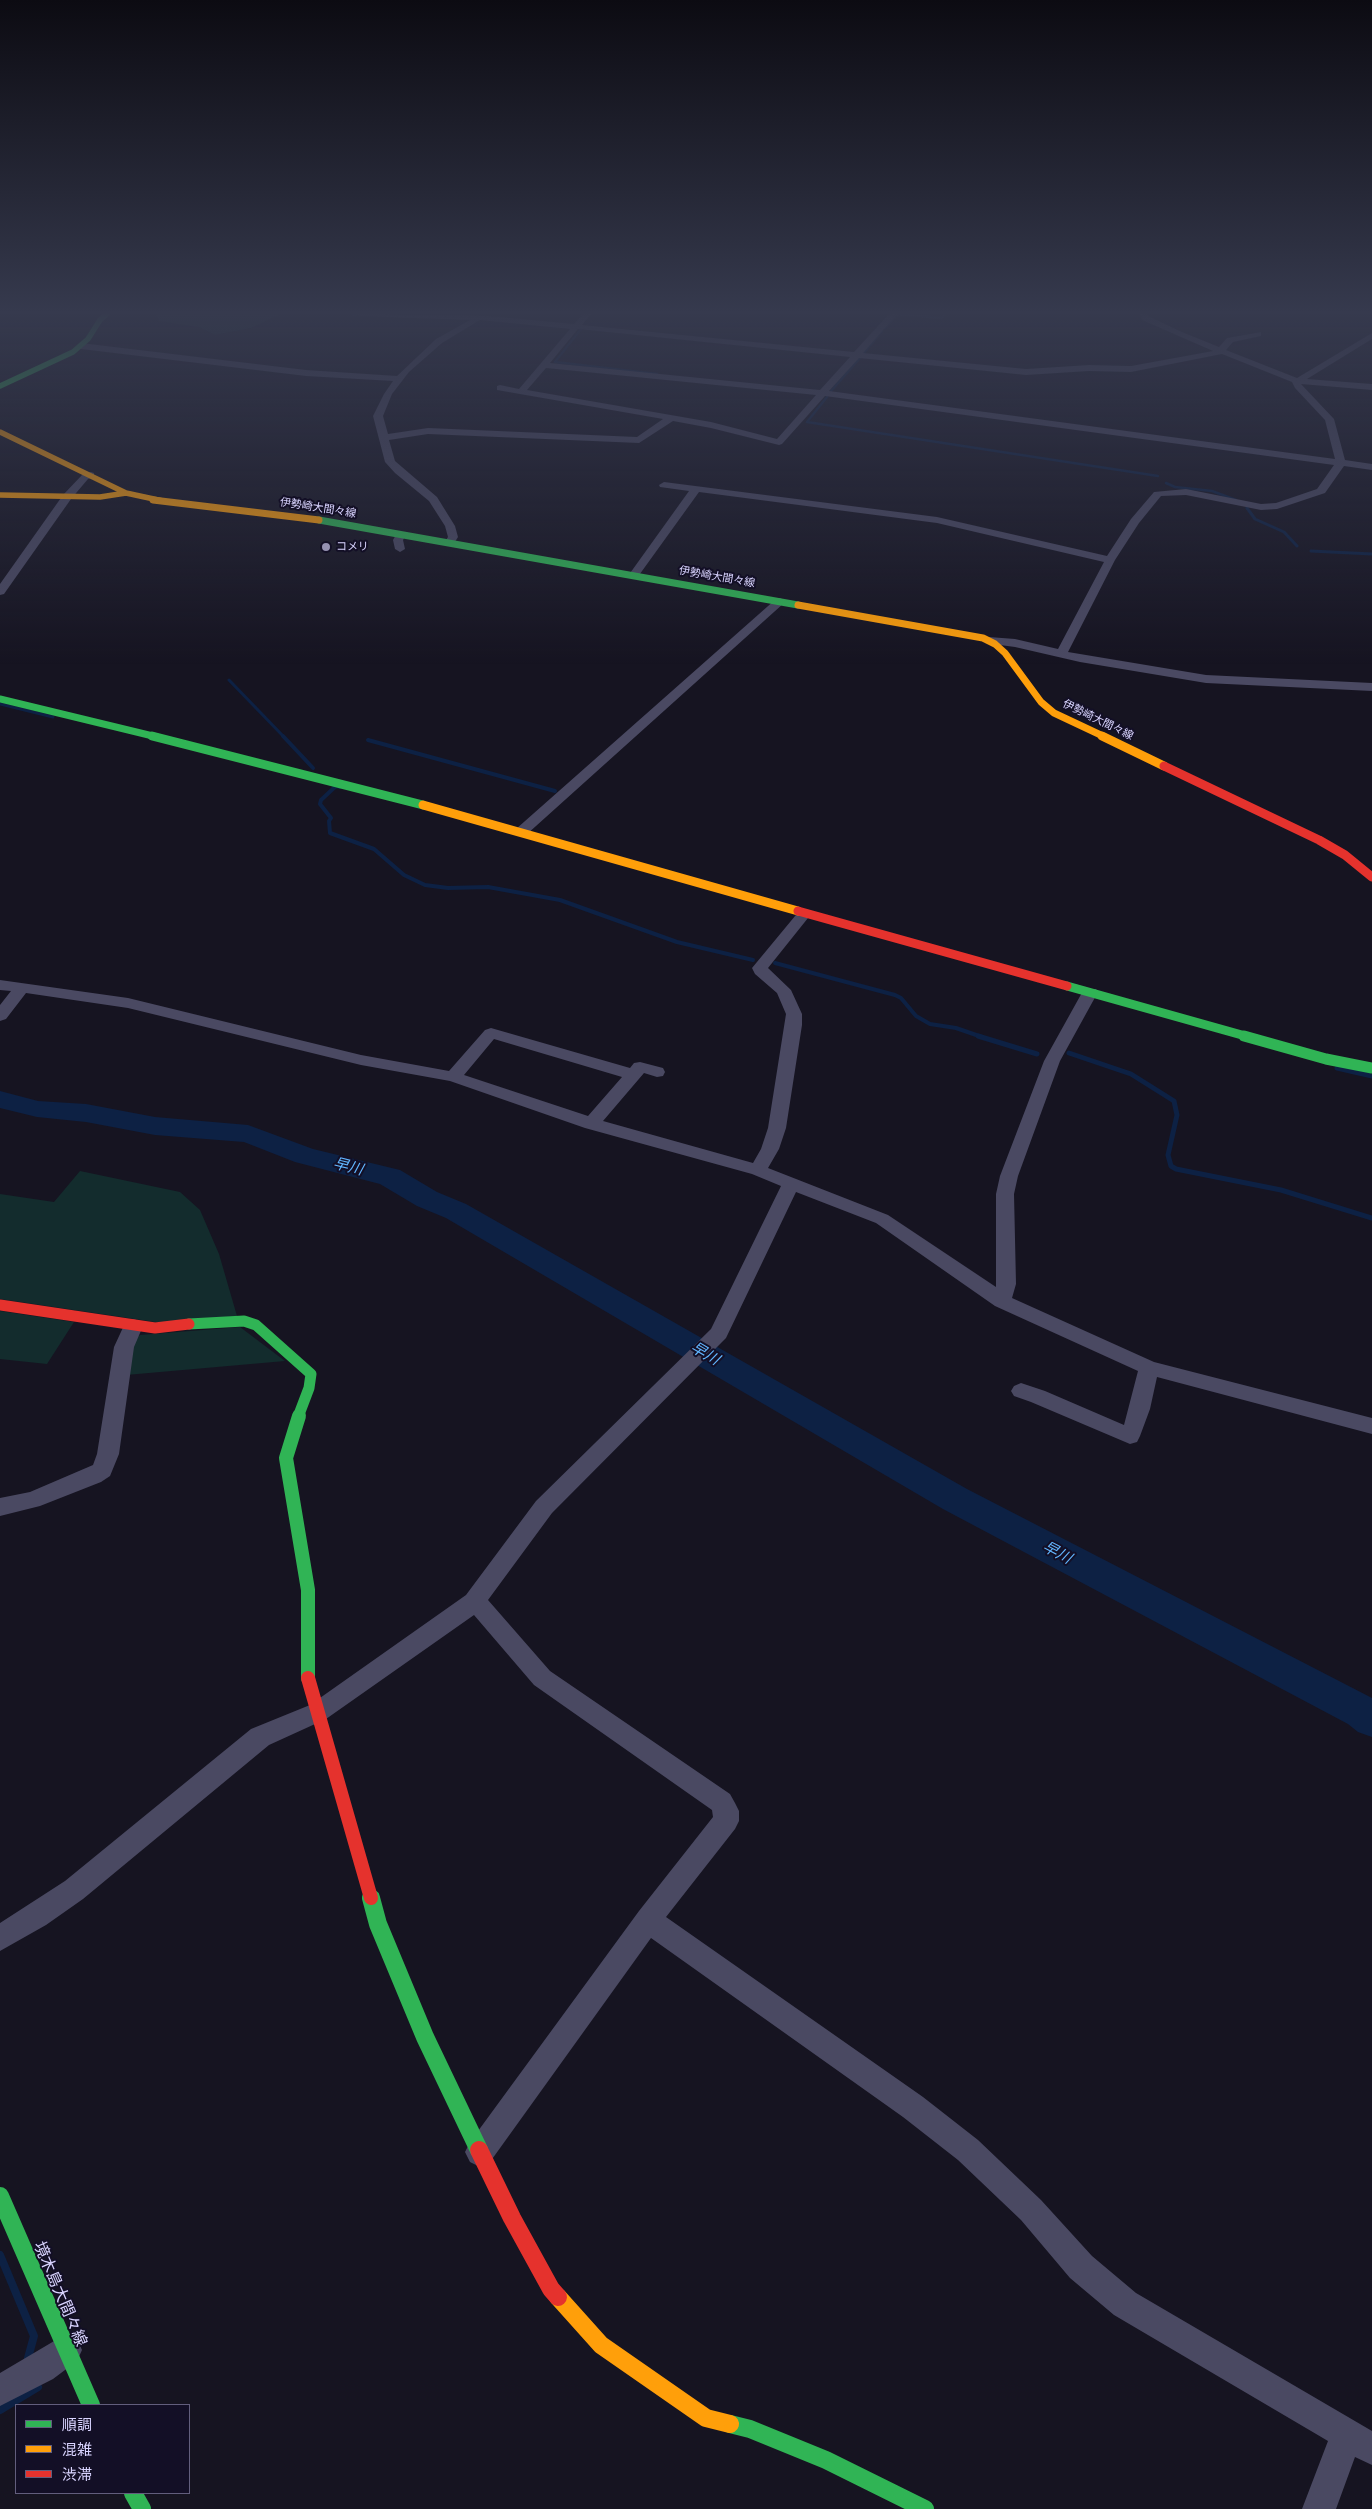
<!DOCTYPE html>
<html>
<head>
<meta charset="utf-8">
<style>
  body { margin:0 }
  #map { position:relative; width:1372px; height:2509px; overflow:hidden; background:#161421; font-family:Figtree,"Noto Sans JP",sans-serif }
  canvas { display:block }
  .legend { position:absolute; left:15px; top:2404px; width:175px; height:90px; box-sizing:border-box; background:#130f26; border:1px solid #625e7d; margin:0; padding:6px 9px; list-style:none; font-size:15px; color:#d9d4ff }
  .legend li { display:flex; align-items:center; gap:10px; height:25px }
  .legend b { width:25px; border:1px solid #625e7d }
</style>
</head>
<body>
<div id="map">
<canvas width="1372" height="2509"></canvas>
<ul class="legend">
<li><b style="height:6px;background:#30b455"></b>順調</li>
<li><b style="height:6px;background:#ff9f0a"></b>混雑</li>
<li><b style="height:6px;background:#e5322d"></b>渋滞</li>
</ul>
</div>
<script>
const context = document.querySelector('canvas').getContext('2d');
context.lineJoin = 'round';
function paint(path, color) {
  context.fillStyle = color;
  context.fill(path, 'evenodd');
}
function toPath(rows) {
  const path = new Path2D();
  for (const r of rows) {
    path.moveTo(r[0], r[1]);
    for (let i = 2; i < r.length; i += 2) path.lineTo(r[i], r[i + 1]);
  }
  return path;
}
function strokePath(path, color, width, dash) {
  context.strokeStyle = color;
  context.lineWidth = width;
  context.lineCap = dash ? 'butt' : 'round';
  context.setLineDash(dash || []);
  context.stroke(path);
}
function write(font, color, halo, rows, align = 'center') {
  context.font = font + ' Figtree,"Noto Sans JP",sans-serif';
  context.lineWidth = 4;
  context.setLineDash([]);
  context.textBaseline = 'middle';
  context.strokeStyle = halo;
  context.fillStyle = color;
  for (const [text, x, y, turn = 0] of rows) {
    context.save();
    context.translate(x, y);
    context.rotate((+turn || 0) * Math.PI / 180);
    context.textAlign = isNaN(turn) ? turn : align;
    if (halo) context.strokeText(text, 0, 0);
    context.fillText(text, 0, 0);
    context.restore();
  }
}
const green = toPath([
  [157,314,280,314,251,328,215,335,199,327,159,321],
  [80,1171,180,1192,200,1210,219,1254,237,1316,162,1323,0,1299,0,1194,54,1202],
  [0,1311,74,1322,47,1364,0,1359],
  [240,1327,285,1361,126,1375,133,1340,140,1335]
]);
const streamFar4 = toPath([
  [352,314,356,315],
  [885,328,898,314,942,318,945,314],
  [581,329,555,362,657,374],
  [863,354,882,331],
  [831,391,860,358],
  [827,397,807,422,1158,476],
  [1166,483,1175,487,1212,491,1236,500]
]);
const streamFar3 = toPath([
  [1247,508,1255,519,1284,532,1297,546],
  [1311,551,1372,554],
  [229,680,284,737],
  [0,704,53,717]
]);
const streamFar2 = toPath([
  [283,736,313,768],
  [368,740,555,791],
  [340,787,336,786,321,800,320,804,331,818,329,821,330,833,374,849,404,875,425,885,448,888,488,887,560,900,677,942,753,960],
  [775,963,895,995,901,998,916,1016,930,1024,956,1028,982,1037]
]);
const streamFar1 = toPath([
  [978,1036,1037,1054],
  [1069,1053,1131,1074,1174,1101,1177,1115,1168,1155,1171,1166,1176,1169,1281,1190,1372,1218],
  [1337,1068,1372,1076]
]);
const stream = toPath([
  [0,2255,34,2336,28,2358],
  [0,2410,38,2387]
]);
const river = toPath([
  [0,1091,38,1101,86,1104,155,1117,248,1125,313,1149,400,1170,437,1192,466,1204,967,1489,1372,1698,1372,1737,1358,1732,1348,1724,943,1509,446,1218,417,1206,380,1184,295,1162,244,1142,155,1135,86,1122,37,1117,0,1108,0,1091]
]);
const street = toPath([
  [357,314,489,316,574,324,583,314,591,314,582,325,854,352,889,314,897,314,863,353,1026,369,1089,365,1131,366,1213,351,1142,320,1139,314,1147,314,1148,316,1182,332,1219,347,1227,338,1261,332,1261,336,1233,342,1226,350,1297,378,1372,333,1372,339,1307,379,1372,384,1372,390,1301,384,1334,419,1345,460,1372,464,1372,470,1344,466,1325,493,1277,509,1261,510,1186,495,1161,496,1139,523,1115,560,1068,652,1206,675,1372,683,1372,691,1206,683,1080,662,1015,647,985,643,985,639,989,637,1015,639,1058,649,1104,562,937,523,699,492,637,578,633,579,628,576,689,491,660,487,659,485,664,482,937,517,1107,556,1131,519,1154,492,1186,489,1261,504,1276,503,1317,489,1334,465,825,396,782,444,779,445,711,428,673,421,639,443,428,434,389,440,395,461,437,497,455,526,458,537,453,545,449,546,444,543,448,537,445,526,429,501,395,473,385,462,373,416,384,394,393,381,306,376,81,349,77,346,81,343,306,370,397,376,436,339,470,320,361,316,357,314],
  [480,320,570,329,519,389,500,385,497,386,497,390,663,419,637,437,428,428,388,434,383,416,392,394,409,372,442,343,480,320],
  [578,329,850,357,820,390,550,363,578,329],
  [1222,354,1292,382,1295,388,1325,420,1335,459,829,391,859,358,1026,375,1089,371,1131,372,1222,354],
  [546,368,816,395,777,439,711,422,527,390,546,368],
  [91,472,94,473,94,477,88,479,71,499,4,594,0,595,0,584,63,495,82,475,91,472],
  [401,532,406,535,403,540,405,549,400,552,395,549,393,540,397,533,401,532],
  [780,598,786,601,784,603,526,835,516,835,514,832,516,829,776,599,780,598],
  [805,909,812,913,768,968,791,990,802,1014,802,1025,786,1128,779,1149,768,1168,888,1215,996,1287,996,1194,1000,1176,1044,1061,1084,989,1096,989,1098,992,1060,1061,1018,1176,1014,1194,1016,1284,1012,1298,1154,1362,1372,1418,1372,1434,1157,1377,1150,1409,1140,1436,1137,1442,1130,1444,1031,1402,1014,1396,1011,1391,1014,1386,1021,1383,1045,1391,1124,1425,1138,1371,995,1306,876,1223,796,1192,726,1338,552,1513,488,1600,550,1671,730,1794,735,1803,739,1811,739,1821,735,1829,666,1917,923,2097,978,2140,1041,2200,1092,2256,1136,2293,1372,2431,1372,2465,1355,2457,1336,2509,1302,2509,1328,2441,1114,2315,1070,2278,1021,2220,958,2160,903,2117,651,1938,490,2162,480,2167,470,2162,465,2152,470,2142,639,1911,713,1817,712,1810,534,1685,474,1615,326,1719,269,1745,83,1899,46,1925,0,1951,0,1923,65,1881,251,1729,310,1705,466,1595,536,1501,711,1329,781,1186,752,1174,585,1128,450,1081,361,1065,128,1008,26,993,6,1019,0,1021,0,1005,11,991,0,990,0,980,128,998,361,1055,449,1071,485,1030,491,1028,630,1068,634,1063,640,1062,663,1068,665,1072,663,1076,657,1077,644,1073,603,1121,753,1163,761,1149,768,1128,786,1014,777,993,755,974,752,968,800,910,805,909],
  [494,1039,622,1077,588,1116,464,1075,494,1039],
  [133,1319,140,1321,143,1326,134,1347,119,1454,110,1476,101,1482,40,1506,0,1516,0,1498,30,1492,93,1465,97,1454,114,1347,126,1321,133,1319],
  [66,2334,77,2339,82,2350,77,2361,53,2379,0,2406,0,2373,66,2334]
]);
const fastFar5 = toPath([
  [0,386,73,352,88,339,100,320,107,314]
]);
const fastFar4 = toPath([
  [319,520,798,605],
  [0,699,157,737]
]);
const fastFar3 = toPath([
  [152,736,423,805],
  [1067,986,1249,1037]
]);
const fastFar2 = toPath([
  [1244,1036,1326,1059,1372,1068],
  [189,1324,244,1321,256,1325,311,1374,309,1388,298,1417]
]);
const fastFar1 = toPath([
  [299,1416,286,1458,308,1590,308,1678]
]);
const fast = toPath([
  [371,1898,378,1924,425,2037,479,2150],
  [0,2196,91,2405],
  [730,2424,750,2429,826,2460,925,2509],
  [133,2493,142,2509]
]);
const slowFar3 = toPath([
  [0,432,126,493,163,501],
  [0,495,100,497,126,493]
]);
const slowFar2 = toPath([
  [153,500,319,520],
  [798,605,983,638,995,644,1005,653,1041,702,1054,713,1105,737]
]);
const slowFar1 = toPath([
  [1102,736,1164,766],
  [423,805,798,911]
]);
const slow = toPath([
  [558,2297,601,2345,706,2418,730,2424]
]);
const jamFar3 = toPath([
  [1164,766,1319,840,1345,855,1372,877],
  [798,911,1067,986]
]);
const jamFar2 = toPath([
  [0,1305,155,1328,189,1324]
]);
const jamFar1 = toPath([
  [308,1678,371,1898]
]);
const jam = toPath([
  [479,2150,512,2218,551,2289,558,2297]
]);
const markers = [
  [326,547,5,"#9591b1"]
];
const farStreetnames = [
  ["伊勢崎大間々線",318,508,9],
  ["伊勢崎大間々線",717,577,10],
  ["伊勢崎大間々線",1098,720,26]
];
const farPoinames = [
  ["コメリ",336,547]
];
const waterNames = [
  ["早川",348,1167,14],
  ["早川",705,1354,30],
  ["早川",1057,1553,28]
];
const nearStreetnames = [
  ["境木島大間々線",60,2294,67]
];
paint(green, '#132c2d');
strokePath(streamFar4, '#0d2144', 2.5);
strokePath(streamFar3, '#0d2144', 3);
strokePath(streamFar2, '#0d2144', 4);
strokePath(streamFar1, '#0d2144', 5);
strokePath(stream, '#0d2144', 8);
paint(river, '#0d2144');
paint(street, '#4a4962');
strokePath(fastFar5, '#30b455', 5.5);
strokePath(fastFar4, '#30b455', 7);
strokePath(fastFar3, '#30b455', 9);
strokePath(fastFar2, '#30b455', 11);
strokePath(fastFar1, '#30b455', 14);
strokePath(fast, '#30b455', 18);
strokePath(slowFar3, '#ff9f0a', 5.5);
strokePath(slowFar2, '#ff9f0a', 7);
strokePath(slowFar1, '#ff9f0a', 9);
strokePath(slow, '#ff9f0a', 18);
strokePath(jamFar3, '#e5322d', 9);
strokePath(jamFar2, '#e5322d', 11);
strokePath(jamFar1, '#e5322d', 14);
strokePath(jam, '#e5322d', 18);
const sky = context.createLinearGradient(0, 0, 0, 665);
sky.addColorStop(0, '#0c0b12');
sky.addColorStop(0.47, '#363a4e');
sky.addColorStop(1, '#363a4e00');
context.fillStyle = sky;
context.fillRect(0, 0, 1372, 665);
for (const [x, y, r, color] of markers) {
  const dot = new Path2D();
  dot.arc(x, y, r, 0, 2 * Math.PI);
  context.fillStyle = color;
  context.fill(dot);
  strokePath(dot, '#130f26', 2);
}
write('11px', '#d9d4ff', '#130f26', farStreetnames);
write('11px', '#d9d4ff', '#130f26', farPoinames, 'left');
write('italic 15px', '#62b6ff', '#130f26', waterNames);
write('16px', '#d9d4ff', '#130f26', nearStreetnames);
</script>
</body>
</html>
